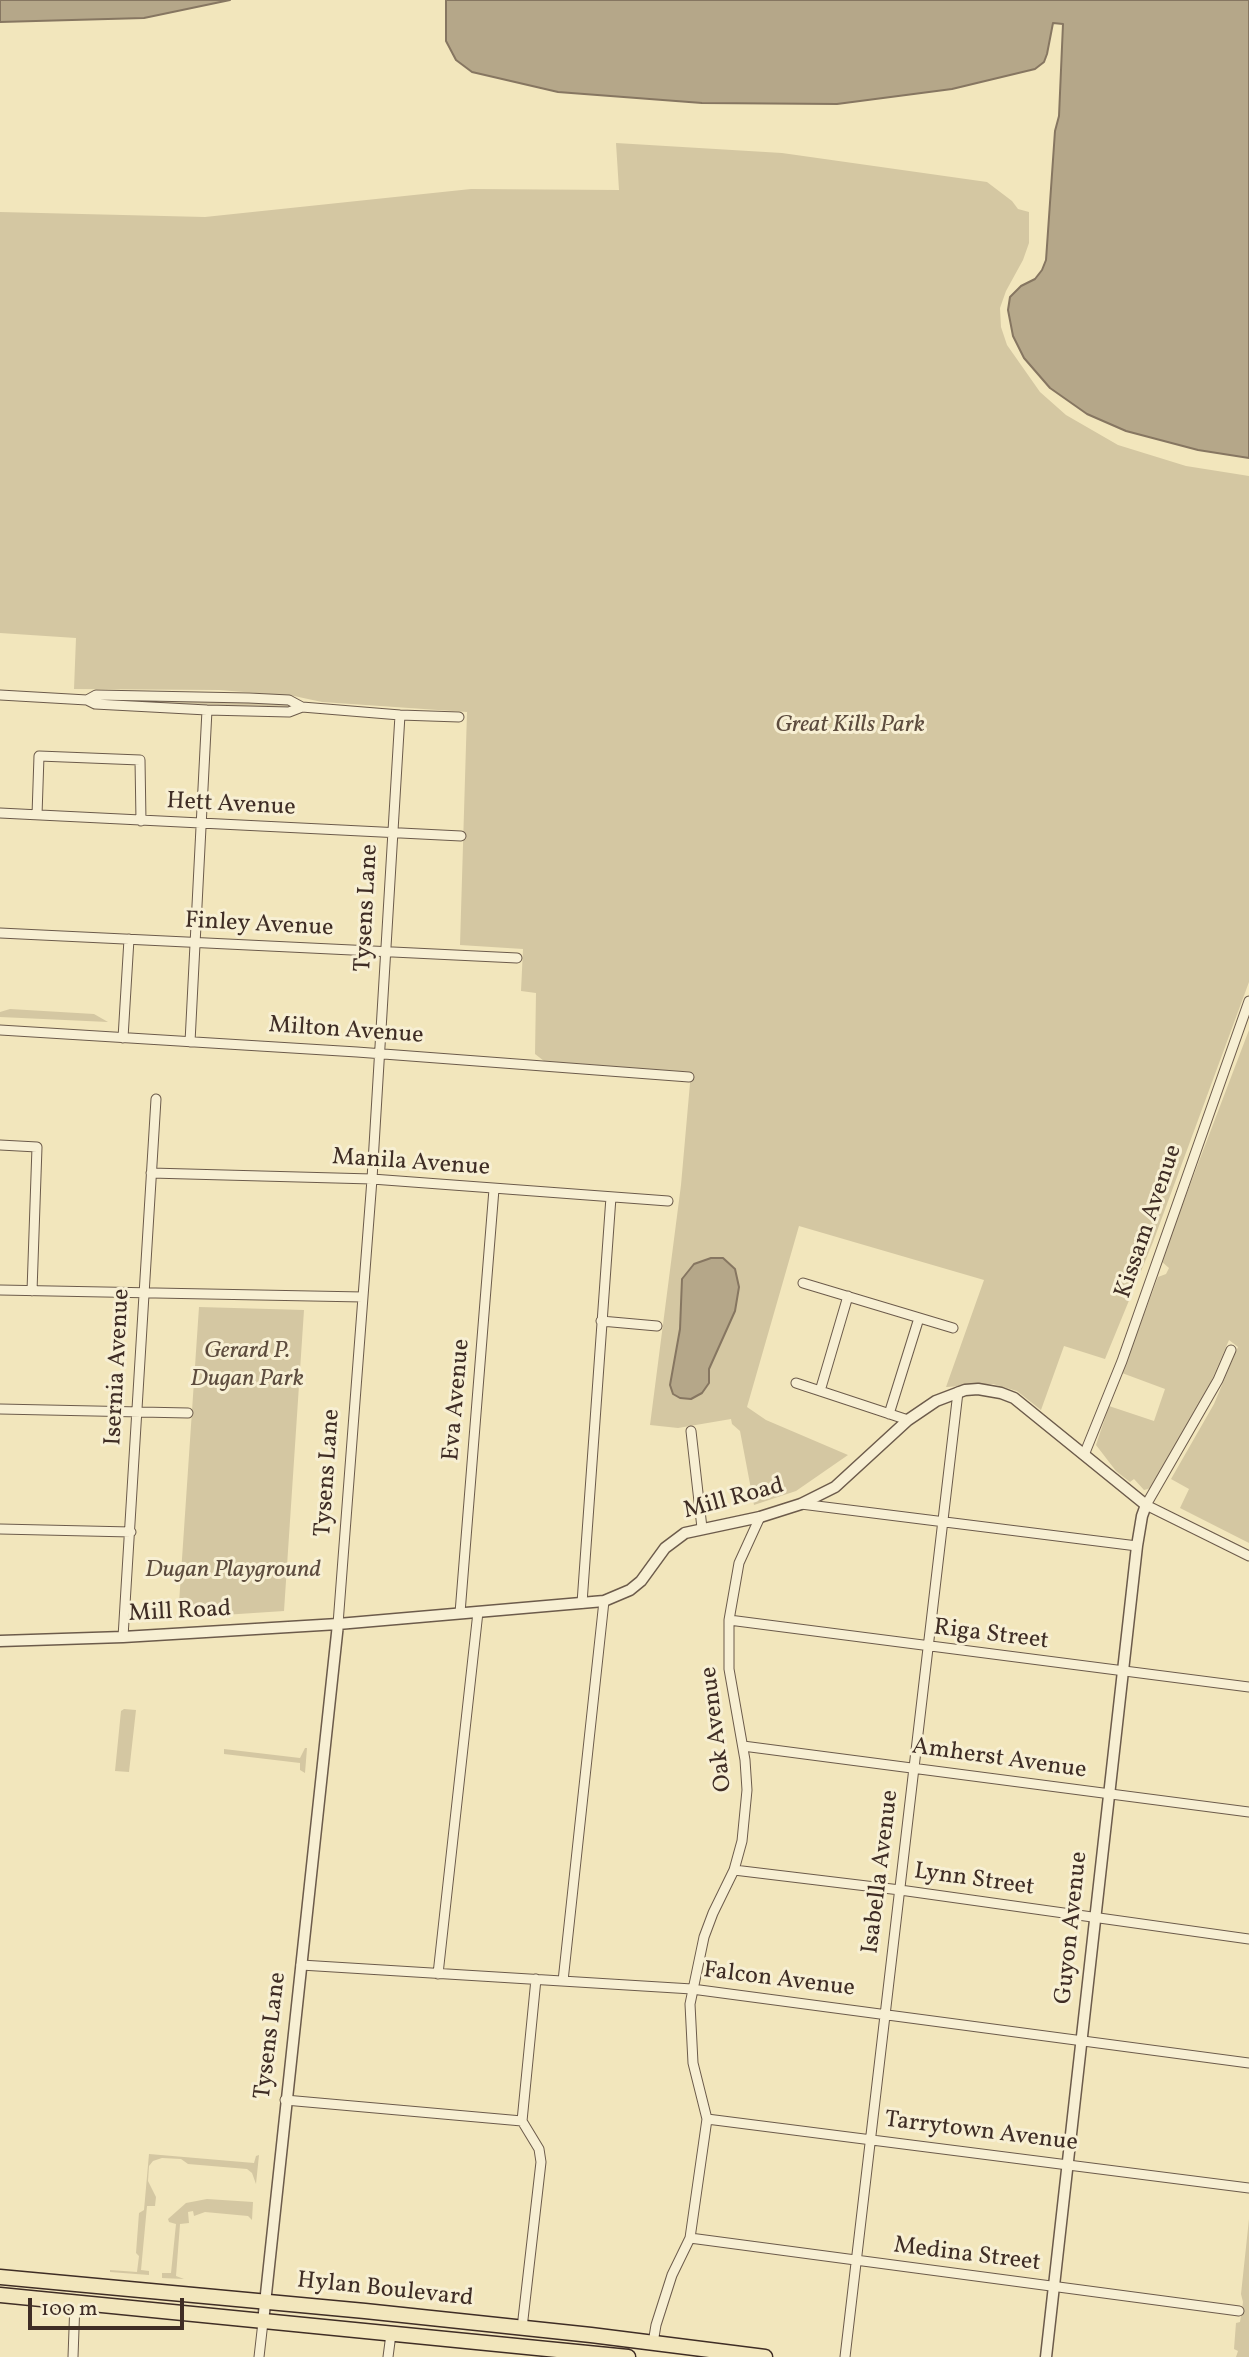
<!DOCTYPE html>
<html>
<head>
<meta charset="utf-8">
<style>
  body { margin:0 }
  #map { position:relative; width:1249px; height:2357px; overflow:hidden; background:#f2e6bc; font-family:Vollkorn,serif }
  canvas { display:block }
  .scale { position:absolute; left:28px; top:2298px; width:156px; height:32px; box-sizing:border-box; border:4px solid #3f2d25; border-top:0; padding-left:9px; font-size:21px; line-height:24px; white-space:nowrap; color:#3f2d25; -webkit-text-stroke:5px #f7efd3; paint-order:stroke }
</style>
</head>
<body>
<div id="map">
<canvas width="1249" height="2357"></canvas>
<div class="scale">100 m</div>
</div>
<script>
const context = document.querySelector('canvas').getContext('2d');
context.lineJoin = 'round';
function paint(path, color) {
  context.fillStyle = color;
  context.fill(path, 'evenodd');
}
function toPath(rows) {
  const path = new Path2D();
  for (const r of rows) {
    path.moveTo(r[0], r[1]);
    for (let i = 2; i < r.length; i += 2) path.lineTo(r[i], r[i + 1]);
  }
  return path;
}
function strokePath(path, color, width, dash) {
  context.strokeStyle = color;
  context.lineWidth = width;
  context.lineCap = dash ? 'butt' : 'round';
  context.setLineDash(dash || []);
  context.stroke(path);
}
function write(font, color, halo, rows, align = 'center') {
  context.font = font + ' Vollkorn,serif';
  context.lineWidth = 6;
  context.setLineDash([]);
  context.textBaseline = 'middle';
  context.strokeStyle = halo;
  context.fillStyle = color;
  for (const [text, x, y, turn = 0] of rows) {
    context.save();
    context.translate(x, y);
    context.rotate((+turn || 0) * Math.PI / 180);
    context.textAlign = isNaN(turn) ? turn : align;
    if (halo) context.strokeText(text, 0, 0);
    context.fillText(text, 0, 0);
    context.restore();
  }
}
const green = toPath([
  [616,143,782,153,987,182,1012,201,1018,209,1029,212,1029,243,1023,260,1006,291,1000,308,1001,327,1007,345,1040,392,1066,415,1118,445,1186,466,1249,476,1249,982,1153,1242,1105,1359,1064,1346,1041,1410,1017,1391,993,1384,946,1387,984,1280,799,1226,747,1407,766,1420,848,1455,796,1491,754,1505,740,1431,732,1424,731,1419,678,1428,650,1425,681,1185,691,1072,544,1061,535,1054,536,993,521,991,523,949,460,945,467,712,322,702,294,696,219,690,74,689,76,638,0,633,0,212,205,217,471,189,619,190],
  [97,698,284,702,294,706,278,709,96,700],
  [10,1009,94,1014,108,1022,0,1017,0,1012],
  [1249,1030,1249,1543,1180,1508,1189,1489,1171,1479,1214,1404,1238,1347,1229,1340,1201,1405,1151,1488,1144,1490,1134,1479,1130,1482,1116,1471,1096,1445,1109,1406,1154,1421,1165,1389,1122,1373,1158,1277,1166,1274,1169,1268,1161,1261],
  [199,1307,304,1310,284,1611,178,1618],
  [124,1709,136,1710,129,1772,115,1771,121,1711],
  [305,1748,307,1748,305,1773,300,1770,300,1763,224,1754,224,1749,300,1758],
  [149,2154,254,2163,256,2156,259,2155,256,2184,252,2173,247,2169,188,2164,181,2159,162,2158,153,2161,149,2166,148,2181,156,2197,155,2206,147,2206,141,2270,149,2271,149,2275,110,2272,110,2270,137,2272,139,2256,136,2253,139,2213,144,2210],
  [207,2199,253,2202,252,2220,248,2216,205,2212,194,2216,193,2211,188,2212,189,2223,180,2224,176,2276,184,2279,162,2278,162,2273,171,2273,176,2224,169,2222,168,2219,186,2203],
  [1249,2219,1249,2357,1236,2357,1238,2351,1234,2349,1236,2323,1240,2322,1243,2302,1241,2294]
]);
const water = toPath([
  [0,0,230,0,144,18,0,22,0,0],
  [446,0,1249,0,1249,458,1198,450,1126,431,1087,414,1050,388,1024,358,1013,336,1008,310,1010,297,1021,286,1035,279,1042,270,1046,260,1055,131,1059,116,1063,24,1053,23,1047,54,1044,62,1035,69,952,89,837,104,702,103,558,92,472,72,456,60,446,41,446,0],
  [711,1258,723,1258,735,1269,739,1287,735,1311,709,1369,709,1383,702,1393,691,1399,680,1398,673,1394,670,1385,680,1329,682,1279,694,1264,711,1258]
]);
const minor = toPath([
  [0,695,87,700,95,704,207,710,289,712,302,707],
  [87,700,96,695,249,698,289,700,302,707,400,715,459,717],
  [0,813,461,836],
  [37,815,39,756,140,760,141,821],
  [0,933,517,958],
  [0,1030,357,1052,689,1077],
  [123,1038,129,939],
  [190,1042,207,710],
  [0,1145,37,1147,32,1291],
  [151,1173,372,1179,668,1201],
  [803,1283,953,1328],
  [0,1290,363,1297],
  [601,1321,657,1326],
  [1231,1350,1218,1380,1146,1505,1249,1556],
  [796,1383,908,1420],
  [820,1391,848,1296],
  [0,1409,188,1413],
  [889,1414,919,1318],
  [691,1431,702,1528],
  [1084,1455,1122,1361,1249,1001],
  [801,1504,1137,1546],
  [0,1529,131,1532],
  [582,1603,611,1197],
  [460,1613,494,1189],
  [729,1620,1249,1687],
  [338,1624,372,1179,400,715],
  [123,1637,156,1099],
  [743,1746,1249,1812],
  [734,1870,900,1890,1249,1939],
  [301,1965,692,1989,1249,2063],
  [438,1974,478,1612],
  [563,1981,604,1601],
  [285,2100,522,2121],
  [707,2119,1249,2188],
  [690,2238,1239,2311],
  [522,2328,541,2162,539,2149,522,2121,536,1979],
  [653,2343,656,2325,672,2275,690,2238,707,2119,693,2063,690,2004,704,1937,713,1913,734,1870,742,1841,747,1790,745,1760,729,1669,729,1620,739,1563,760,1517],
  [73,2357,75,2302],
  [259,2357,263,2322],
  [388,2357,391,2334],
  [845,2357,958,1392]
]);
const tertiary = toPath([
  [0,1641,123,1637,338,1624,604,1601,630,1590,641,1581,665,1548,685,1533,760,1517,801,1504,835,1487,908,1420,936,1401,965,1390,978,1389,1001,1393,1014,1398,1146,1505,1142,1516,1137,1546,1046,2357],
  [263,2322,338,1624]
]);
const primary = toPath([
  [0,2277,365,2311,591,2335,765,2357],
  [0,2295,628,2357]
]);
const parkNames = [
  ["Great Kills Park",850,727],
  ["Gerard P.",247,1353],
  ["Dugan Park",247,1381],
  ["Dugan Playground",233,1572]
];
const streetNames = [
  ["Hett Avenue",231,806,3],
  ["Tysens Lane",368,908,-87],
  ["Finley Avenue",259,926,3],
  ["Milton Avenue",346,1032,4],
  ["Manila Avenue",411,1164,4],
  ["Kissam Avenue",1150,1222,-71],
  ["Isernia Avenue",119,1367,-87],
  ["Eva Avenue",458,1400,-85],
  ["Tysens Lane",329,1473,-86],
  ["Mill Road",734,1500,-15],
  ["Mill Road",180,1613,-3],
  ["Riga Street",991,1636,7],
  ["Oak Avenue",718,1729,-97],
  ["Amherst Avenue",999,1760,8],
  ["Isabella Avenue",882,1872,-83],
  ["Lynn Street",974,1881,8],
  ["Guyon Avenue",1073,1928,-84],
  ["Falcon Avenue",779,1981,7],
  ["Tysens Lane",272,2036,-83],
  ["Tarrytown Avenue",981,2133,7],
  ["Medina Street",967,2256,7],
  ["Hylan Boulevard",385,2291,6]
];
paint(green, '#d4c7a2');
paint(water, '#b5a789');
strokePath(water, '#867661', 2);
strokePath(minor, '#6c5b4b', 11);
strokePath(tertiary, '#6c5b4b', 13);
strokePath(primary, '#3f2d25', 17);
strokePath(minor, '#f7efd3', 9);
strokePath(tertiary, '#f7efd3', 10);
strokePath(primary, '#f2e6bc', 14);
write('italic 24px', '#5d4c3e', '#f7efd3', parkNames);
write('24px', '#3f2d25', '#f7efd3', streetNames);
</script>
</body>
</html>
